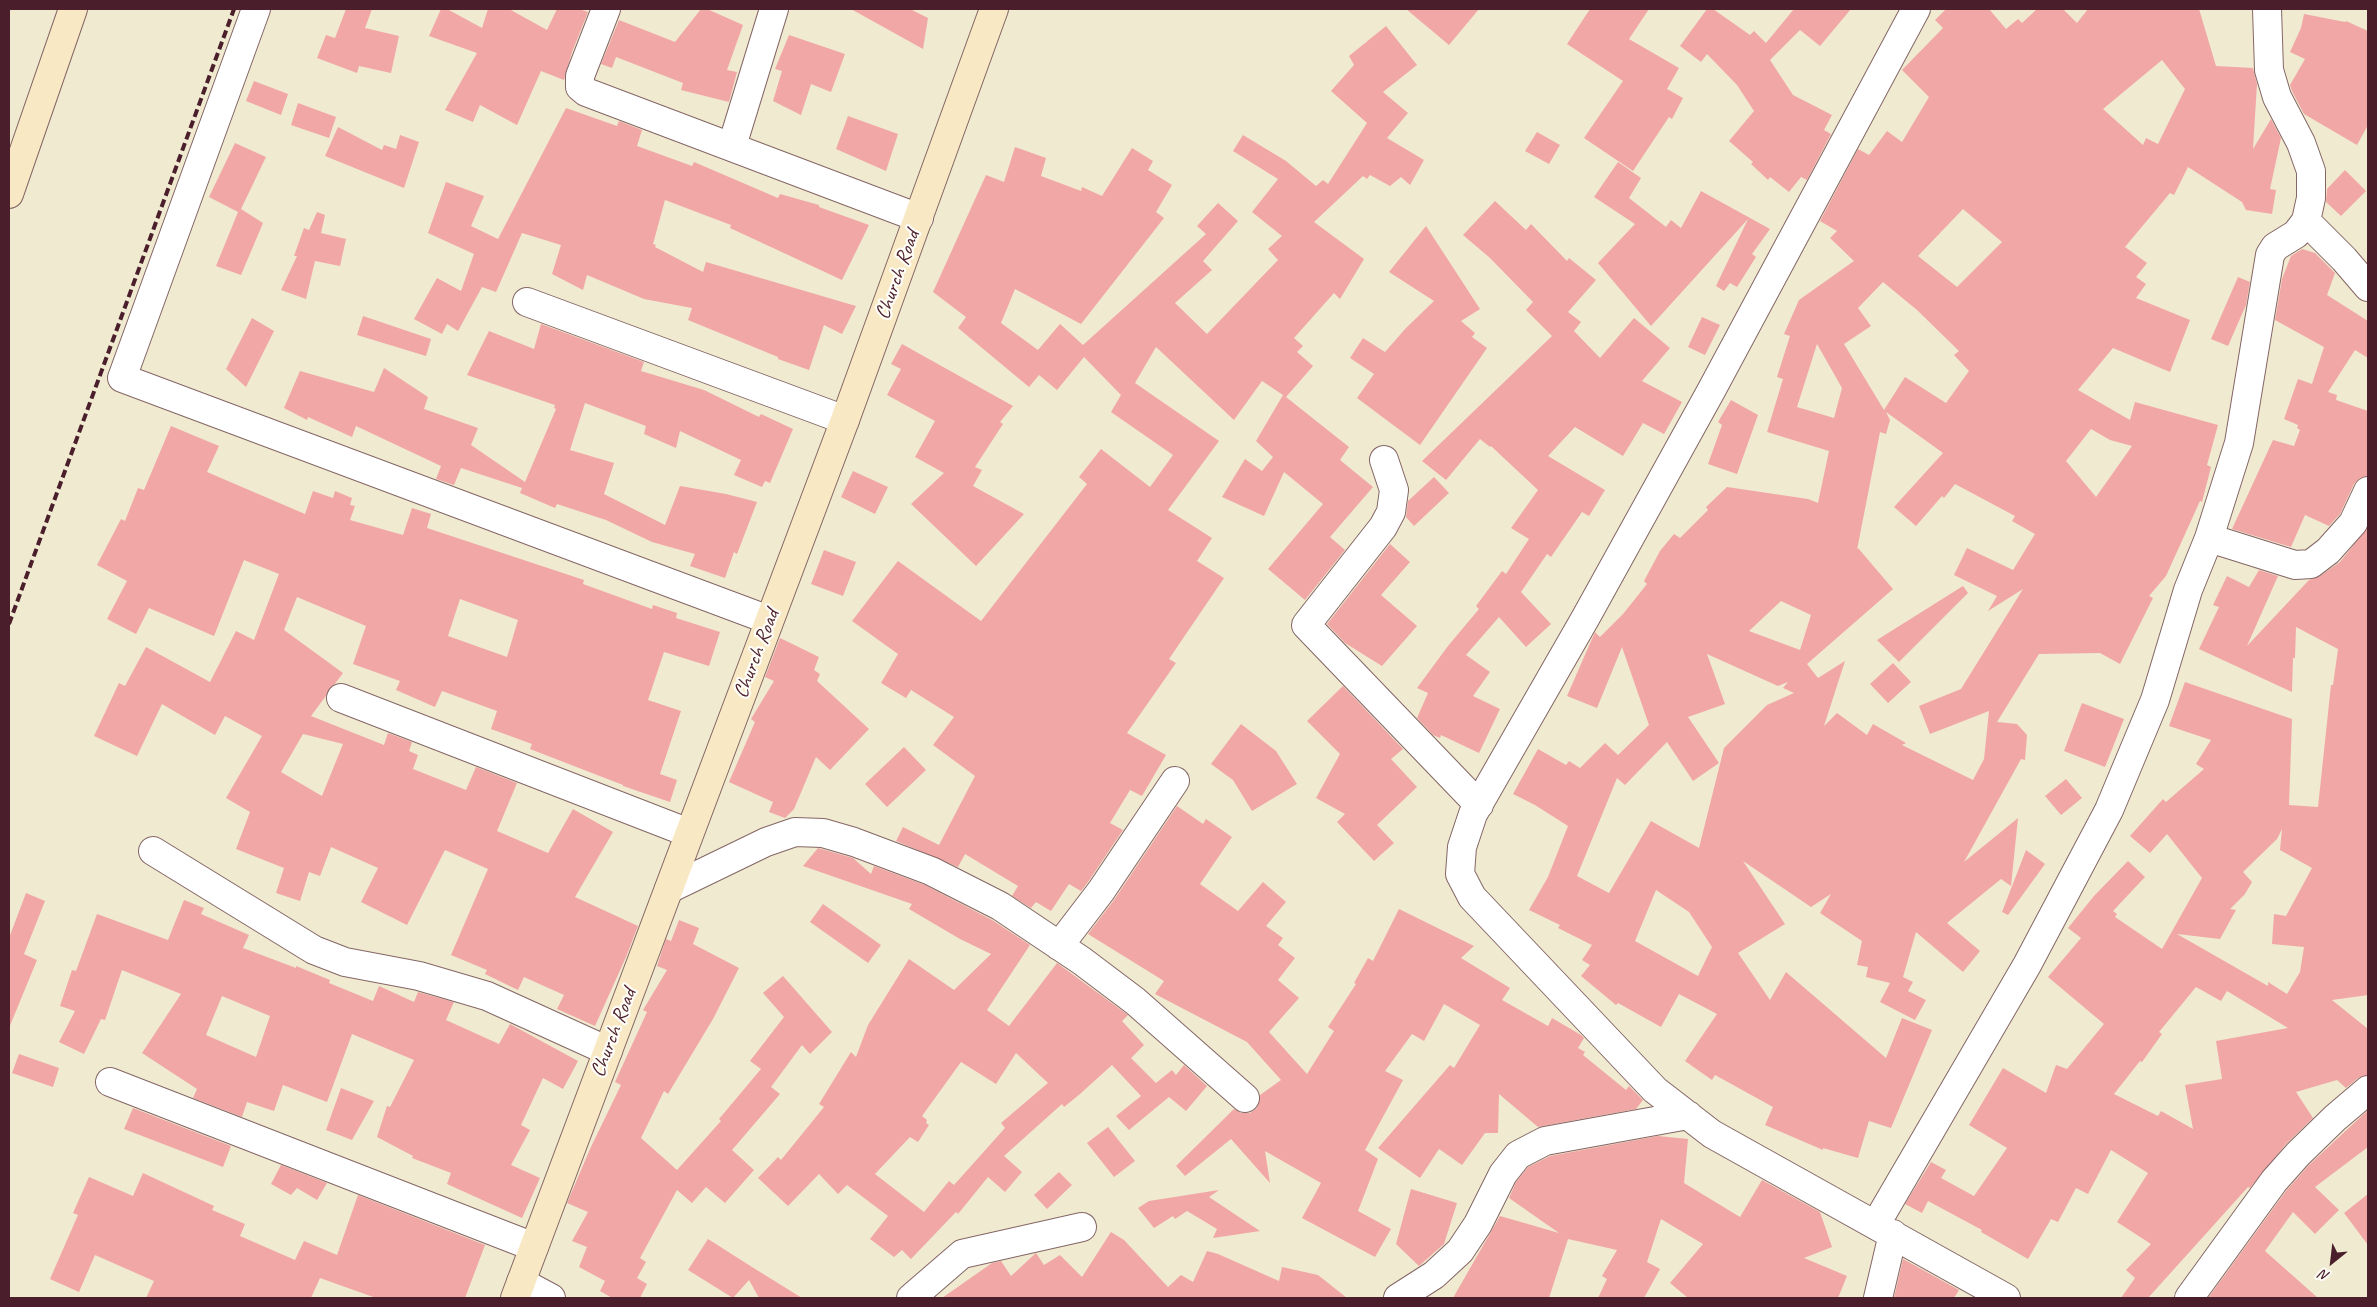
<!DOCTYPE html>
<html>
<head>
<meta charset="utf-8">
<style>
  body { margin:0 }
  #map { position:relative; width:2377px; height:1307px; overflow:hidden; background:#f0ead1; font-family:Caveat,sans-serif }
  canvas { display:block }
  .frame { position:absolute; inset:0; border:10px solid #4a1f2b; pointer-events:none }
  .north { position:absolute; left:2307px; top:1237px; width:50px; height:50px; -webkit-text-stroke:4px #fdfcf7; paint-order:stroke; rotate:209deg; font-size:14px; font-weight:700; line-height:20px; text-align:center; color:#4a1f2b }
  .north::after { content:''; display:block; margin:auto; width:18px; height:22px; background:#4a1f2b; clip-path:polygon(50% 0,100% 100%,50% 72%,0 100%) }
</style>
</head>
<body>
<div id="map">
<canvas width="2377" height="1307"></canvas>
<div class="frame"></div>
<div class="north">N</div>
</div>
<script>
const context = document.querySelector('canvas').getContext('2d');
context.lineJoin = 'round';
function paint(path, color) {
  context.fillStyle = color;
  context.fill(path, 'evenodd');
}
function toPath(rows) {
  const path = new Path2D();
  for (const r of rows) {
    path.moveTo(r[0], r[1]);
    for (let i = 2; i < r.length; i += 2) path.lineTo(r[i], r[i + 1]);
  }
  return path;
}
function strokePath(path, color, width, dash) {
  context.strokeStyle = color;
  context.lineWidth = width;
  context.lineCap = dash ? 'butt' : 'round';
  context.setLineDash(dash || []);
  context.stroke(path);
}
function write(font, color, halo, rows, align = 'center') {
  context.font = font + ' Caveat,sans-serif';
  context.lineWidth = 4.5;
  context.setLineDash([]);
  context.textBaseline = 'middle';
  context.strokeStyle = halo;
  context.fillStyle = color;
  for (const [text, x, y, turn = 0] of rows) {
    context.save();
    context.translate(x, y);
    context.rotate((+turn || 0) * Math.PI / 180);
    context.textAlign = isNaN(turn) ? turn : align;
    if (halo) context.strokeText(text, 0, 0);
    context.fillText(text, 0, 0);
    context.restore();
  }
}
const building = toPath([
  [346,9,372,9,365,28,399,36,391,73,359,66,357,73,317,58,326,35,335,38],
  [441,9,447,9,482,28,488,9,509,9,547,30,557,9,579,9,588,12,572,52,564,80,541,71,517,125,480,105,473,122,445,110,477,53,429,36],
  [701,9,707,9,743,25,727,70,737,72,729,102,681,90,683,83,616,57,612,68,601,64,619,20,675,42],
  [851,9,910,9,928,18,923,49],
  [1406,9,1479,9,1449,45],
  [1590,9,1649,9,1629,39,1679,68,1667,89,1683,98,1672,119,1669,117,1633,171,1584,138,1623,81,1567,44],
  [1707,9,1713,9,1750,35,1754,31,1766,43,1794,9,1851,9,1820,46,1800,30,1770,60,1793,95,1832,115,1824,130,1831,134,1807,180,1801,177,1789,192,1770,177,1768,180,1751,164,1753,162,1729,141,1754,111,1737,85,1707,54,1701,62,1680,46],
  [1946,9,1989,9,2006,29,2018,19,2022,23,2037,9,2063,9,2077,23,2088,9,2199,9,2216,66,2253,68,2257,84,2253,149,2271,119,2281,138,2270,189,2276,190,2272,214,2246,210,2242,202,2188,167,2174,195,2170,193,2125,247,2147,263,2136,277,2146,284,2136,298,2190,320,2170,372,2113,348,2078,390,2130,420,2135,402,2218,425,2207,465,2211,467,2202,502,2200,501,2166,576,2149,596,2153,598,2120,664,2100,653,2039,654,1997,722,2017,724,2027,735,2025,760,2021,759,1964,862,2018,818,2011,886,2001,879,1947,923,1980,951,1963,972,1916,932,1903,977,1913,982,1908,991,1926,1000,1915,1020,1880,1002,1890,983,1866,977,1868,967,1857,965,1862,941,1820,913,1831,894,1811,907,1743,861,1785,924,1738,953,1770,1000,1786,972,1886,1058,1902,1018,1932,1030,1891,1128,1869,1121,1858,1158,1823,1148,1823,1150,1765,1125,1773,1107,1715,1075,1712,1080,1685,1061,1717,1014,1679,994,1661,1027,1618,1003,1616,1005,1581,976,1590,965,1582,960,1592,945,1558,928,1560,925,1529,910,1548,877,1568,826,1535,805,1513,794,1538,749,1566,765,1569,761,1580,768,1605,743,1618,755,1649,725,1622,647,1597,708,1567,696,1595,632,1600,637,1623,614,1647,584,1644,581,1660,551,1674,534,1680,538,1708,510,1706,507,1727,487,1808,499,1818,503,1829,451,1767,432,1783,379,1777,377,1790,336,1784,334,1799,300,1854,261,1830,238,1837,231,1820,221,1858,149,1869,155,1887,131,1902,142,1929,97,1902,70,1943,28,1935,20],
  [2162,60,2185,89,2158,144,2146,138,2143,145,2103,109],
  [1963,209,2002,242,1957,287,1918,256],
  [1883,282,1917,310,1959,351,1954,355,1969,371,1946,403,1905,377,1884,410,1844,344,1871,326,1858,308],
  [1817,344,1842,388,1834,418,1797,407],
  [1886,412,1943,453,1894,507,1916,526,1942,496,1944,498,1955,484,2015,516,2012,521,2035,534,2013,570,1967,548,1954,575,1997,596,1988,611,2023,589,1961,689,1919,706,1930,734,1989,711,1984,759,1973,780,1902,745,1906,743,1873,724,1867,735,1837,713,1824,726,1845,661,1818,678,1807,664,1893,589,1858,548,1857,550,1880,432,1886,434,1890,420],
  [2091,429,2110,440,2132,446,2096,497,2066,461],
  [1781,601,1811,615,1800,650,1749,631],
  [1707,654,1778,686,1788,682,1783,688,1794,693,1767,705,1724,748,1699,848,1651,821,1609,893,1577,876,1617,778,1625,785,1667,742,1693,781,1719,763,1688,717,1725,704],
  [1656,890,1689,912,1712,947,1698,976,1635,941],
  [2304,14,2345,22,2346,21,2368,31,2368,125,2357,145,2304,114,2292,91,2290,85,2305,59,2290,52,2301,28],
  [1386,26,1417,65,1383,92,1408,113,1387,138,1424,160,1410,185,1401,177,1390,186,1370,175,1367,179,1363,176,1314,222,1364,259,1340,299,1334,293,1294,338,1303,346,1297,352,1313,366,1286,397,1349,447,1340,460,1373,487,1330,537,1345,550,1305,600,1268,569,1323,504,1284,472,1264,516,1222,497,1245,459,1262,471,1273,457,1256,441,1283,395,1262,381,1234,420,1156,347,1135,383,1219,441,1168,510,1212,538,1197,561,1224,578,1169,659,1176,663,1127,733,1166,755,1142,796,1130,790,1110,823,1123,830,1088,882,1081,891,1069,884,1051,911,1036,902,1031,908,1012,896,1018,886,965,854,958,867,896,841,903,827,939,845,975,776,933,745,954,717,911,690,906,698,881,683,898,654,852,621,898,561,981,621,1087,484,1079,477,1101,449,1150,487,1173,455,1111,412,1121,395,1084,357,1057,390,1039,375,1029,387,958,328,966,317,933,292,986,175,1004,182,1015,147,1046,158,1041,176,1081,191,1082,187,1102,196,1132,148,1153,161,1148,170,1172,185,1156,212,1164,218,1081,324,1015,289,1001,323,1038,350,1060,324,1083,345,1206,234,1197,226,1218,203,1238,221,1203,261,1212,270,1175,303,1207,334,1278,260,1268,249,1282,236,1252,212,1278,179,1233,151,1243,135,1286,161,1316,186,1323,180,1328,184,1367,123,1331,91,1354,65,1349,56],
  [789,35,845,54,831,92,811,84,801,115,773,101,782,71,775,69],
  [254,81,288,94,281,115,246,101],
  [298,103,336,117,329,138,291,125],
  [566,108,617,126,619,121,642,130,637,146,692,166,694,162,778,198,780,194,819,205,819,207,869,225,842,280,730,228,731,225,665,200,653,244,656,245,655,247,703,272,706,262,856,306,842,334,824,325,809,370,778,359,778,357,688,320,692,308,644,299,587,275,583,290,552,274,561,245,522,233,496,292,482,287,458,331,447,324,442,334,414,319,437,278,461,291,474,254,428,233,446,182,484,196,471,226,498,239],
  [848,116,898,134,886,171,836,149],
  [338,127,382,150,384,145,396,149,400,135,419,142,404,188,325,156],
  [1537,132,1560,145,1549,164,1525,151],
  [235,143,266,157,241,209,263,223,241,275,216,266,238,212,209,197],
  [1618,162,1641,178,1629,198,1666,227,1671,220,1681,228,1701,191,1770,229,1752,254,1756,257,1737,287,1730,283,1724,291,1716,286,1748,219,1651,326,1598,263,1635,224,1594,197],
  [2345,170,2366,191,2341,216,2326,202,2327,189],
  [1495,201,1526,230,1531,224,1567,261,1569,258,1596,280,1568,312,1581,322,1574,331,1600,358,1634,318,1670,348,1642,381,1682,402,1664,434,1643,423,1623,456,1575,427,1548,456,1605,490,1589,516,1582,512,1551,557,1547,554,1521,592,1551,624,1526,647,1499,617,1466,655,1490,672,1473,696,1500,709,1479,753,1441,735,1440,738,1433,735,1417,718,1428,693,1417,688,1448,646,1479,609,1476,606,1502,571,1506,574,1529,539,1511,528,1538,490,1491,446,1490,447,1480,439,1446,480,1422,461,1552,336,1526,310,1533,302,1490,258,1463,235],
  [317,212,325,215,321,233,346,239,340,266,315,261,306,299,281,290,297,256,294,256,304,228,309,230],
  [1426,226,1480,309,1461,321,1475,333,1472,337,1487,348,1420,445,1357,398,1374,374,1350,358,1363,338,1385,352,1406,328,1434,301,1389,272],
  [2302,249,2315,253,2335,273,2327,295,2368,321,2368,358,2355,350,2328,392,2337,395,2336,400,2368,411,2368,476,2360,478,2354,484,2340,514,2329,526,2305,515,2291,547,2232,529,2273,440,2294,446,2300,430,2297,428,2298,425,2284,419,2298,379,2312,384,2324,347,2275,320,2282,279,2291,256],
  [2238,277,2250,282,2246,305,2228,346,2211,339],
  [363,316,431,339,426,356,357,335],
  [1702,317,1720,325,1705,355,1688,347],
  [252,318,274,331,246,387,226,369],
  [541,324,644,362,641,371,704,390,759,417,761,414,793,429,770,483,765,481,762,487,734,475,741,460,680,431,676,448,644,434,646,426,585,403,570,450,614,463,604,494,665,525,680,486,726,494,757,502,737,554,734,552,725,578,690,566,695,554,652,542,606,520,557,504,555,508,520,493,522,488,461,468,454,485,436,479,441,466,356,426,352,437,308,417,307,420,284,408,300,371,374,392,384,368,428,397,424,409,478,428,471,445,525,482,556,409,554,408,555,405,467,375,489,331,534,349],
  [902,344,1013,406,1000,422,1003,424,975,467,982,470,973,486,1024,514,976,566,911,504,944,473,915,457,935,421,887,395,901,369,891,364],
  [1731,400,1758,415,1737,474,1708,464,1722,425,1718,422],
  [171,426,219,446,207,472,305,514,313,491,333,498,335,491,352,498,350,505,355,506,350,520,403,535,412,508,431,514,427,528,584,580,583,584,652,609,653,605,677,613,676,618,720,632,709,666,664,652,648,700,681,711,660,774,677,780,670,802,623,786,623,785,530,749,532,744,491,729,497,711,442,691,435,707,396,690,400,681,353,664,366,626,297,597,284,630,343,673,311,716,384,745,388,733,412,742,409,751,418,755,413,769,466,790,476,767,517,783,497,831,548,853,573,809,613,832,575,897,638,926,626,957,595,1026,557,1009,564,995,524,977,518,990,485,974,487,970,451,955,488,869,445,850,407,925,361,902,378,868,331,847,320,876,309,872,300,901,276,893,284,868,236,849,250,812,226,798,262,736,225,716,215,735,162,704,137,756,94,736,119,683,125,686,146,647,210,682,236,631,254,640,279,574,244,560,214,636,149,608,136,634,107,619,127,581,97,565,121,519,125,521,138,488,144,490],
  [460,599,518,620,507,657,448,636],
  [303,734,343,744,322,796,281,772],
  [853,471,888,487,875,514,841,497],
  [1434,477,1449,493,1414,526,1406,517,1408,501],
  [2368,527,2368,995,2332,1000,2368,1029,2368,1075,2358,1078,2346,1088,2337,1080,2296,1092,2313,1118,2286,1144,2250,1188,2248,1187,2148,1298,2121,1298,2135,1278,2126,1270,2151,1244,2117,1222,2148,1173,2111,1150,2088,1194,2076,1188,2058,1222,2051,1219,2028,1259,1981,1232,1982,1230,1928,1201,1922,1213,1905,1204,1931,1162,1946,1170,1941,1178,1974,1196,2007,1148,1969,1125,2003,1068,2046,1093,2056,1065,2067,1069,2104,1024,2048,977,2081,938,2068,928,2094,896,2128,861,2145,877,2113,911,2117,914,2115,917,2162,949,2202,878,2167,834,2150,853,2130,836,2163,799,2166,802,2204,769,2196,764,2211,740,2169,726,2185,682,2292,719,2289,805,2318,807,2331,685,2333,685,2338,649,2296,627,2295,658,2293,658,2292,692,2199,649,2219,607,2213,605,2227,576,2249,587,2259,570,2278,576,2247,646,2309,580,2320,576,2340,562],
  [2282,829,2280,850,2312,868,2286,916,2274,914,2272,944,2304,947,2300,972,2287,994,2268,982,2268,986,2177,934,2220,939,2236,910,2230,909,2245,894,2252,882,2243,872,2277,839],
  [2196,987,2221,1001,2227,991,2288,1028,2216,1041,2222,1079,2185,1085,2193,1129,2161,1111,2158,1116,2114,1094,2140,1061,2142,1062,2162,1034,2159,1032],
  [1390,544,1410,562,1381,595,1417,626,1382,666,1345,643,1327,624],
  [824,550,856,562,843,596,811,584],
  [1963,586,1968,593,1899,662,1877,640],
  [780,638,819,657,814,670,820,674,817,681,869,729,830,770,816,757,794,809,785,818,769,812,773,802,729,782,755,722,751,719,774,681,765,677],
  [1893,663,1911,682,1888,703,1870,684],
  [1343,686,1403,749,1391,759,1417,787,1377,825,1394,843,1374,861,1337,822,1345,814,1316,798,1340,754,1307,721],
  [2082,703,2124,719,2105,767,2064,751],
  [1241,724,1276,751,1297,784,1252,811,1233,780,1211,764],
  [904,747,926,770,887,807,865,784],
  [2066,779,2082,798,2061,815,2045,796],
  [1177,806,1203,824,1206,819,1232,837,1200,884,1238,911,1263,882,1286,902,1266,926,1283,938,1278,945,1295,958,1278,980,1299,998,1269,1032,1307,1074,1334,1031,1328,1027,1356,984,1354,983,1368,958,1373,961,1399,909,1474,946,1461,958,1510,988,1502,1000,1548,1026,1552,1018,1581,1035,1584,1038,1578,1048,1585,1052,1583,1055,1626,1090,1629,1086,1643,1100,1636,1109,1538,1127,1499,1094,1498,1133,1485,1133,1462,1165,1439,1149,1420,1178,1378,1148,1450,1065,1454,1068,1480,1025,1444,1004,1424,1041,1412,1034,1385,1071,1403,1080,1365,1150,1378,1159,1358,1211,1391,1229,1375,1257,1302,1218,1321,1183,1265,1151,1270,1183,1231,1139,1185,1176,1176,1166,1234,1109,1241,1113,1250,1113,1257,1108,1260,1095,1281,1080,1247,1042,1155,994,1164,981,1088,934,1114,900],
  [818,848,853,858,871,874,874,866,925,885,992,920,1030,945,987,1010,1009,1026,1057,963,1128,1015,1122,1021,1144,1045,1131,1058,1156,1083,1172,1070,1176,1075,1184,1065,1207,1086,1186,1111,1169,1097,1129,1130,1116,1116,1141,1096,1112,1065,1080,1094,1064,1107,1062,1104,1004,1156,1022,1172,1005,1192,988,1177,958,1214,956,1212,911,1259,902,1250,894,1257,870,1239,888,1216,847,1185,838,1194,819,1174,788,1206,758,1178,778,1157,781,1160,824,1107,819,1104,851,1052,856,1057,868,1025,909,959,954,990,991,954,960,939,909,909,912,904,803,866],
  [1016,1053,1048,1083,1001,1123,1005,1128,954,1185,949,1181,924,1212,875,1174,910,1137,918,1142,929,1125,926,1123,927,1120,922,1116,961,1062,996,1084],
  [2026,850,2045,864,2008,915,2002,912],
  [26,893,45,901,24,954,37,960,9,1028,9,938],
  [184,900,204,908,201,914,249,935,243,948,296,968,296,966,330,980,329,983,373,1001,379,986,414,1002,418,992,454,1002,446,1020,499,1044,510,1024,578,1061,563,1089,543,1078,521,1125,530,1130,511,1165,540,1178,522,1218,447,1184,451,1173,412,1158,413,1156,377,1137,387,1106,390,1107,414,1060,352,1034,327,1102,283,1085,274,1111,247,1102,242,1117,193,1098,197,1089,142,1053,181,994,122,970,105,1020,101,1019,84,1054,59,1042,75,1011,60,1006,72,970,76,971,97,914,168,940],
  [222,996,270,1016,256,1057,206,1035],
  [823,904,881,945,868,963,810,922],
  [679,920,699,928,693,944,739,968,713,1019,668,1094,664,1091,641,1138,677,1170,721,1121,719,1119,761,1069,750,1061,784,1017,763,993,783,976,832,1032,810,1054,802,1045,771,1087,780,1094,732,1150,754,1170,725,1203,706,1187,692,1203,677,1190,640,1258,646,1262,637,1278,647,1284,640,1298,612,1298,600,1291,605,1281,579,1267,587,1247,572,1241,588,1212,567,1203,590,1149,621,1085,615,1082,647,1012,643,1010,667,970,657,966,666,939,671,941],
  [19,1054,59,1068,53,1087,12,1073],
  [341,1088,374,1101,352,1140,326,1130],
  [133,1108,231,1146,223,1167,124,1129],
  [2368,1110,2368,1147,2315,1187,2339,1210,2315,1234,2293,1212,2265,1251,2318,1298,2208,1298,2286,1191,2309,1165],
  [1108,1127,1135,1161,1114,1177,1087,1143],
  [1658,1136,1688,1139,1684,1183,1740,1217,1762,1180,1820,1212,1832,1247,1804,1258,1847,1276,1838,1298,1688,1298,1670,1283,1703,1244,1661,1219,1647,1262,1660,1269,1644,1298,1598,1298,1607,1279,1602,1276,1617,1250,1568,1239,1549,1298,1453,1298,1500,1216,1559,1233,1509,1198,1516,1182,1528,1167,1550,1156],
  [281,1165,327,1183,317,1200,297,1188,291,1195,271,1184],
  [1059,1172,1072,1185,1047,1209,1034,1195],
  [143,1173,214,1206,212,1210,245,1224,240,1236,295,1260,304,1241,337,1255,358,1195,485,1245,465,1298,376,1298,320,1278,311,1298,146,1298,154,1281,95,1255,79,1292,50,1279,78,1215,73,1213,89,1177,133,1196],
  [1411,1189,1457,1203,1444,1244,1419,1266,1396,1244],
  [1219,1190,1209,1197,1260,1231,1213,1238,1217,1229,1187,1211,1175,1219,1173,1216,1154,1228,1138,1208,1149,1201],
  [2368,1194,2368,1245,2344,1213],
  [1111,1232,1124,1240,1168,1287,1181,1275,1193,1282,1207,1251,1218,1254,1279,1281,1282,1267,1318,1275,1347,1298,942,1298,992,1263,1001,1261,1011,1276,1036,1253,1044,1265,1060,1255,1082,1277],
  [708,1239,752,1267,802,1298,759,1298,749,1280,733,1298,688,1270],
  [1903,1259,1959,1290,1954,1298,1894,1298]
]);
const street = toPath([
  [256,9,122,378,769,620],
  [606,9,580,76,580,87,586,92,919,218],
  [1916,9,1711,391,1586,617,1473,814,1462,847,1460,874,1472,897,1655,1090,1712,1134,2006,1298],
  [732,146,774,9],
  [2306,221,2344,259,2368,287],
  [527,302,845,420],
  [1384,460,1394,490,1391,512,1383,527,1306,625,1479,805],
  [2209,538,2295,565,2311,564,2328,551,2353,523,2368,491],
  [341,698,689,833],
  [153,851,314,950,345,962,419,976,487,996,608,1051],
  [669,889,766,842,795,832,823,833,854,842,931,871,1000,906,1082,961,1135,1001,1245,1098],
  [1059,946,1101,891,1175,781],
  [110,1082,534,1247],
  [1876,1224,2027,965,2109,810,2155,700,2188,590,2209,538,2239,443,2270,255,2275,247,2296,234,2306,221,2311,198,2311,171,2301,143,2277,97,2269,70,2267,9],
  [521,1282,551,1298],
  [911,1298,962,1254,1082,1227],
  [1398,1298,1434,1275,1460,1251,1478,1224,1503,1174,1518,1155,1545,1141,1688,1115],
  [1878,1298,1893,1234],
  [2189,1298,2274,1181,2298,1154,2335,1118,2368,1090]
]);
const secondary = toPath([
  [9,194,73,9],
  [515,1298,845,420,994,9]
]);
const rail = toPath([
  [9,624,234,9]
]);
const streetNames = [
  ["Church Road",898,275,-70],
  ["Church Road",757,654,-69],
  ["Church Road",614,1033,-69]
];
paint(building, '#f1a7a6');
strokePath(street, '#846665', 30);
strokePath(secondary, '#846665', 30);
strokePath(street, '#fff', 28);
strokePath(secondary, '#f8e8c3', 28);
strokePath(rail, '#4a1f2b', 4, [8, 4]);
write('21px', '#4a1f2b', '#fdfcf7', streetNames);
</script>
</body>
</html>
